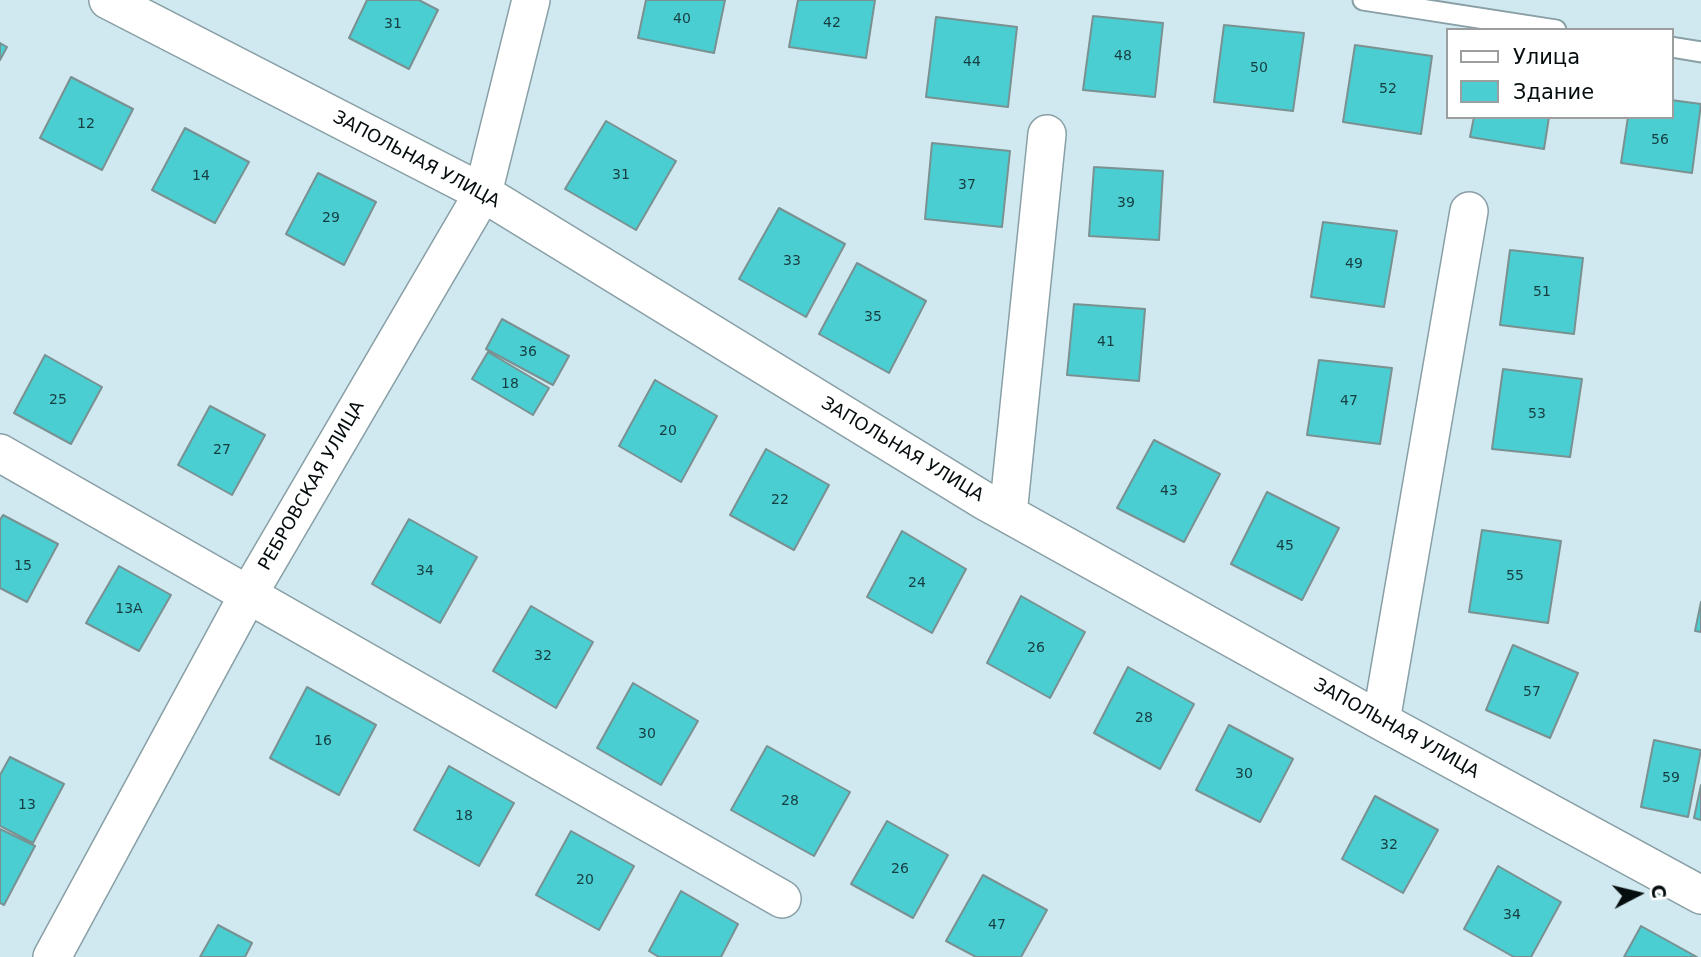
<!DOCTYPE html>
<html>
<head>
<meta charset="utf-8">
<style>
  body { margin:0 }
  #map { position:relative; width:1701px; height:957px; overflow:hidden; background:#d0e8ef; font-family:"DejaVu Sans",sans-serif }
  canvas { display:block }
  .legend { position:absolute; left:1446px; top:28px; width:228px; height:91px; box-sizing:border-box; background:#fff; border:2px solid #9b9e9f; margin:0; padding:9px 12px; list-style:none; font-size:21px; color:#050d0f }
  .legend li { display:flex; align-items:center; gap:14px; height:35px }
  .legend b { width:35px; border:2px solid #9b9e9f }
  .north { position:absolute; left:1603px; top:859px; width:70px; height:70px; -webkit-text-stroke:5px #fff; paint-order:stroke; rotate:83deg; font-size:19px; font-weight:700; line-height:28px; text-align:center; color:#050d0f }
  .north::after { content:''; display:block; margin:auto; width:24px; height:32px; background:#050d0f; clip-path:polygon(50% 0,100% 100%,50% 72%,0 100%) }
</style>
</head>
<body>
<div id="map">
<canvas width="1701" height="957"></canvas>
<ul class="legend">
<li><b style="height:9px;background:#fff"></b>Улица</li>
<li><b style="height:19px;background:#4aced2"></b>Здание</li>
</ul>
<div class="north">С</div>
</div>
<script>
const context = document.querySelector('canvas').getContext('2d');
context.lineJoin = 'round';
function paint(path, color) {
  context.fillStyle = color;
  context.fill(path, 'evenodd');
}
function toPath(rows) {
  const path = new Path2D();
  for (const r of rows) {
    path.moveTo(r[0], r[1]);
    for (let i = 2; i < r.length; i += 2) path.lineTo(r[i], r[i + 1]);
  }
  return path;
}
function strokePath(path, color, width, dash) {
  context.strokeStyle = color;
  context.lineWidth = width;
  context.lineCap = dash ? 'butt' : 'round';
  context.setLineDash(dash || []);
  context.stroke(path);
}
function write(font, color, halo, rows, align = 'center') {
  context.font = font + ' "DejaVu Sans",sans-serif';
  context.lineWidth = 5;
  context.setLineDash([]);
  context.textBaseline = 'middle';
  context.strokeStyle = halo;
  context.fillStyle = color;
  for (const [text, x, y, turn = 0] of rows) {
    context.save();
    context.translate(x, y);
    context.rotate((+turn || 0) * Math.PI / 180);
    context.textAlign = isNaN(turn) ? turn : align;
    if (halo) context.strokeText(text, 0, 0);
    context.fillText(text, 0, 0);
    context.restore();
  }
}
const building = toPath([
  [367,0,419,0,438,10,409,69,349,38,367,0],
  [646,0,725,0,714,53,638,38,646,0],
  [798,0,875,0,866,58,789,47,798,0],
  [1093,16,1163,23,1155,97,1083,90,1093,16],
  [936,17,1017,27,1008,107,926,97,936,17],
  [1224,25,1304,33,1293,111,1214,102,1224,25],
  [0,43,7,47,0,60,0,43],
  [1355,45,1432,56,1421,134,1343,122,1355,45],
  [71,77,133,109,102,170,40,138,71,77],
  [1671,100,1701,104,1692,173,1621,163,1628,117,1671,117,1671,100],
  [1474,117,1549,117,1544,149,1470,137,1474,117],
  [606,121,676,161,636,230,565,189,606,121],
  [185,128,249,162,215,223,152,190,185,128],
  [932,143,1010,151,1002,227,925,219,932,143],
  [1094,167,1163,171,1159,240,1089,236,1094,167],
  [318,173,376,202,344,265,286,234,318,173],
  [779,208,845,244,806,317,739,279,779,208],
  [1323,222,1397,231,1384,307,1311,297,1323,222],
  [1510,250,1583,258,1574,334,1500,325,1510,250],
  [857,263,926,301,889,373,819,334,857,263],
  [1074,304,1145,309,1139,381,1067,375,1074,304],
  [502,319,569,356,553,385,486,349,502,319],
  [488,352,549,388,533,415,472,379,488,352],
  [45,355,102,387,71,444,14,413,45,355],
  [1319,360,1392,368,1380,444,1307,435,1319,360],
  [1503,369,1582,379,1570,457,1492,449,1503,369],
  [655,380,717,416,681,482,619,446,655,380],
  [210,406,265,435,232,495,178,465,210,406],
  [1154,440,1220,474,1184,542,1117,508,1154,440],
  [766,449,829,485,794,550,730,515,766,449],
  [1267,492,1339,528,1302,600,1231,564,1267,492],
  [3,515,58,544,27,602,0,588,0,520,3,515],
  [409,519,477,557,440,623,372,584,409,519],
  [1482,530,1561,541,1548,623,1469,612,1482,530],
  [902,531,966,569,932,633,867,597,902,531],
  [119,566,171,595,139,651,86,623,119,566],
  [1021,596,1085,632,1050,698,987,663,1021,596],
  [1701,602,1701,632,1695,631,1701,602],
  [531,606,593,642,556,708,493,671,531,606],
  [1513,645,1578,673,1550,738,1486,710,1513,645],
  [1128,667,1194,704,1160,769,1094,733,1128,667],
  [633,683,698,721,661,785,597,748,633,683],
  [307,687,376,725,339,795,270,758,307,687],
  [1229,725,1293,759,1260,822,1196,790,1229,725],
  [1654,740,1701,750,1688,817,1641,807,1654,740],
  [767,746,850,792,814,856,731,810,767,746],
  [10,757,64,784,33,843,0,826,0,775,10,757],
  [449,766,514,803,479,866,414,830,449,766],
  [1701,785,1701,820,1694,818,1701,785],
  [1375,796,1438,830,1403,893,1342,859,1375,796],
  [887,821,948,855,913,918,851,884,887,821],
  [0,829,35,846,4,905,0,903,0,829],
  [571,831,634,866,599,930,536,895,571,831],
  [1498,866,1561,902,1531,957,1514,957,1464,929,1498,866],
  [983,875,1047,910,1021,957,976,957,946,941,983,875],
  [681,891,738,924,721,957,659,957,649,951,681,891],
  [218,925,252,943,245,957,200,957,218,925],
  [1641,926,1697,957,1624,957,1641,926]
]);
const lane = toPath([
  [1363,0,1556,30],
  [1671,47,1701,52]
]);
const street = toPath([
  [108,0,483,193,983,500,1381,721,1701,895],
  [0,453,782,899],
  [1008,514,1047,134],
  [1381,721,1469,211],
  [52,957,248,595,483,193,531,0]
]);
const numberNames = [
  ["40",682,19],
  ["42",832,23],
  ["31",393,24],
  ["48",1123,56],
  ["44",972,62],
  ["50",1259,68],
  ["52",1388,89],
  ["12",86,124],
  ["56",1660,140],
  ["31",621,175],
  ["14",201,176],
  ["37",967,185],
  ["39",1126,203],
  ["29",331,218],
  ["33",792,261],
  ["49",1354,264],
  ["51",1542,292],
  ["35",873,317],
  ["41",1106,342],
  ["36",528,352],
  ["18",510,384],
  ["25",58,400],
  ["47",1349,401],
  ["53",1537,414],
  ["20",668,431],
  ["27",222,450],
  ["43",1169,491],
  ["22",780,500],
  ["45",1285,546],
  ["15",23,566],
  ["34",425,571],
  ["55",1515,576],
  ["24",917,583],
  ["13А",129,609],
  ["26",1036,648],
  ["32",543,656],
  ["57",1532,692],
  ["28",1144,718],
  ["30",647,734],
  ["16",323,741],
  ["30",1244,774],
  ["59",1671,778],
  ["28",790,801],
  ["13",27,805],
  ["18",464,816],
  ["32",1389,845],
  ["26",900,869],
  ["20",585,880],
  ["34",1512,915],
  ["47",997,925]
];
const streetNames = [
  ["ЗАПОЛЬНАЯ УЛИЦА",416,160,28],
  ["ЗАПОЛЬНАЯ УЛИЦА",902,450,31],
  ["РЕБРОВСКАЯ УЛИЦА",312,486,-60],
  ["ЗАПОЛЬНАЯ УЛИЦА",1396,729,29]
];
paint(building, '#4aced2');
strokePath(building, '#7a9192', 2);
strokePath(lane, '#889fa5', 23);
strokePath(street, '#889fa5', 40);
strokePath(lane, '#fff', 19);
strokePath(street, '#fff', 37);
write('14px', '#163d40', null, numberNames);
write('18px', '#050d0f', '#fff', streetNames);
</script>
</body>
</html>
